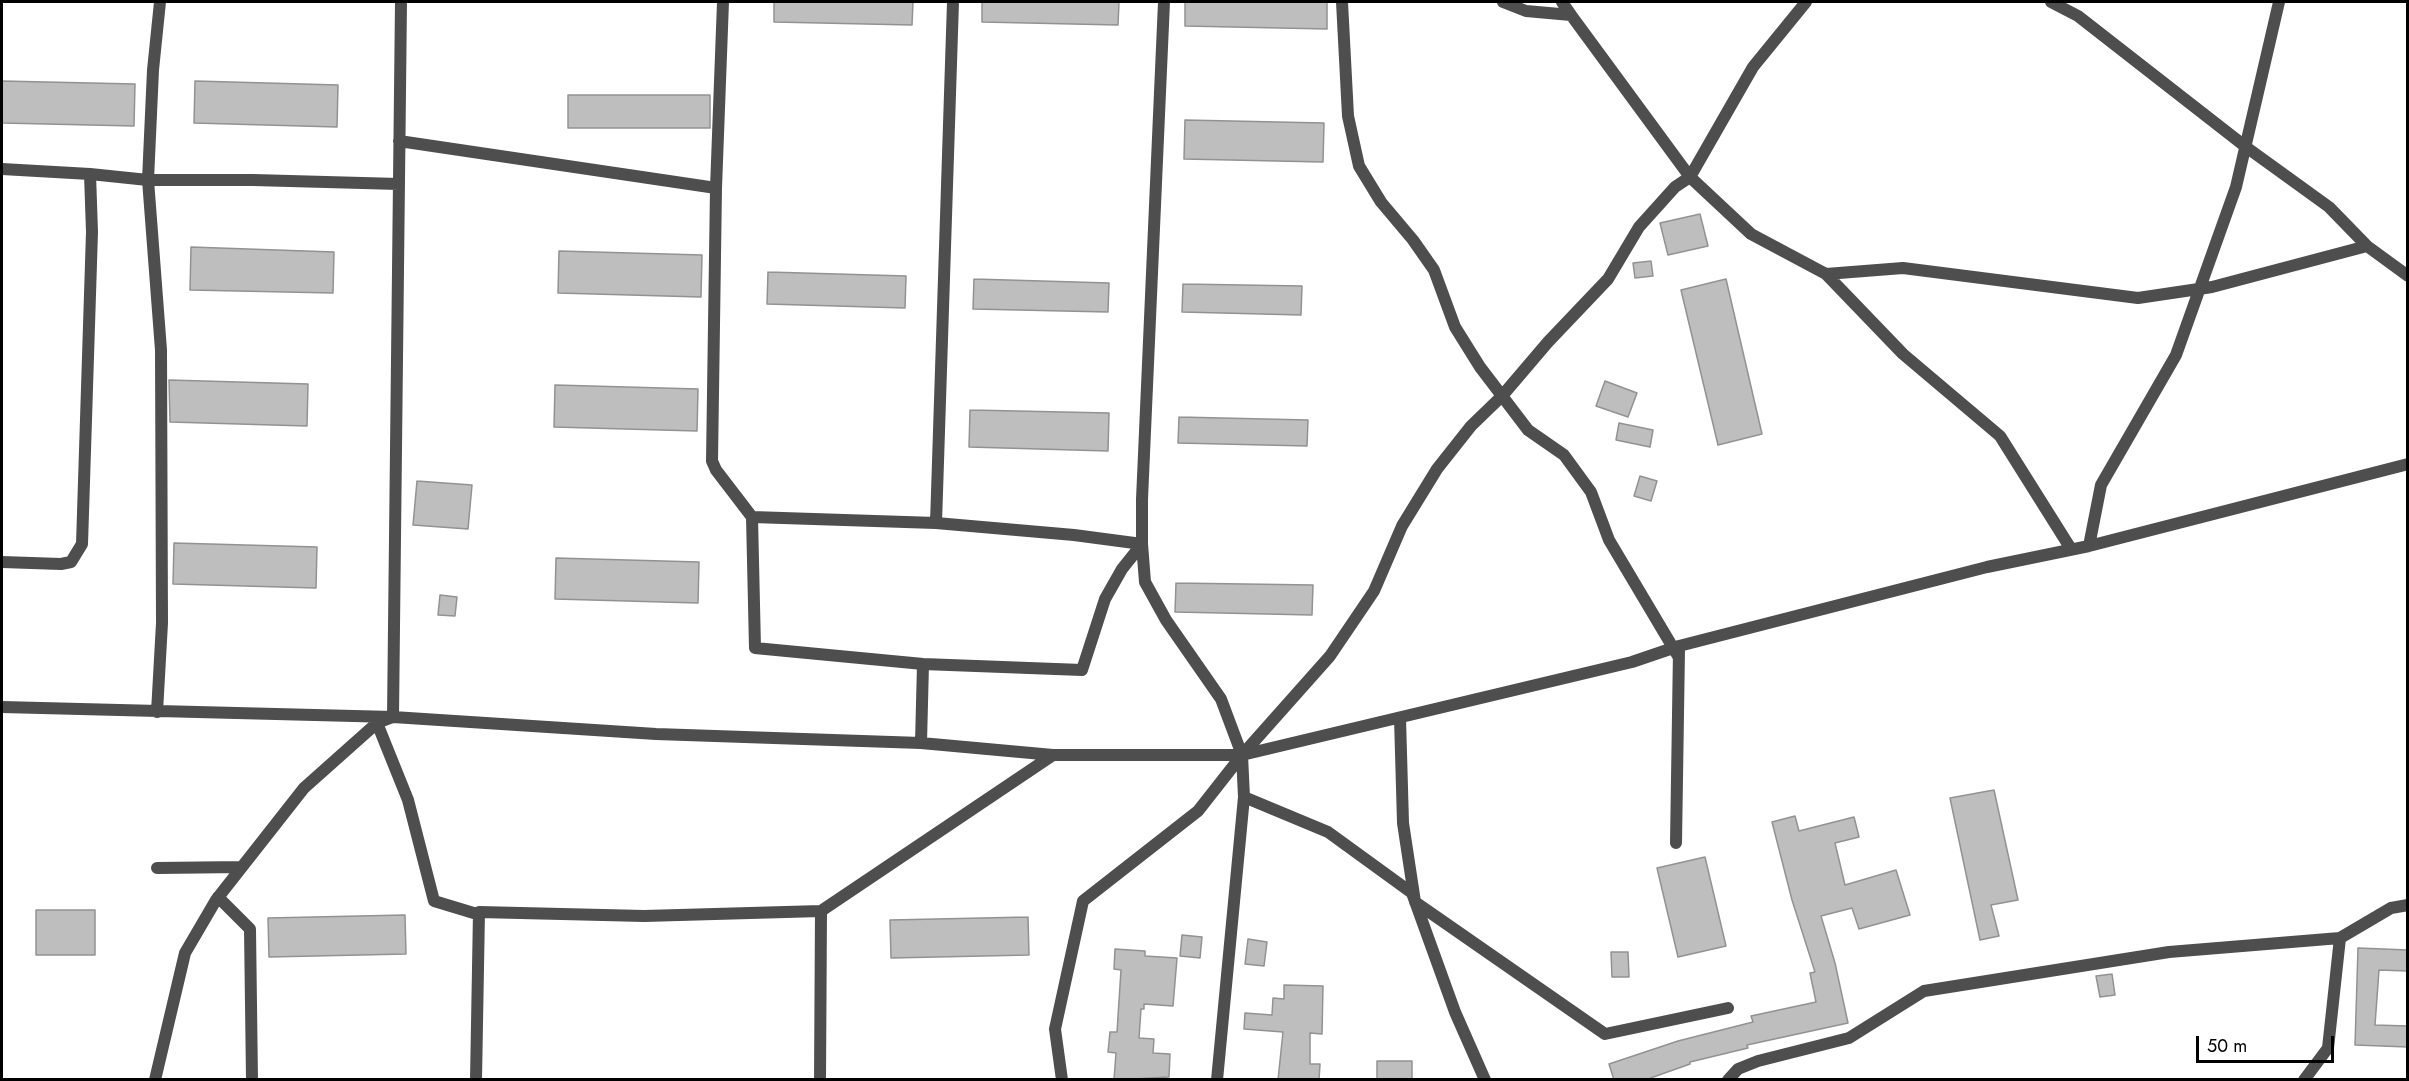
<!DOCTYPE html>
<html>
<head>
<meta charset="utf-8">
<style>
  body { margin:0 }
  #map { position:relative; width:2409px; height:1081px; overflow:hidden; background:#fff; font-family:Jost,sans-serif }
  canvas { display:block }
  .frame { position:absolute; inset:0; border:3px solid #000; pointer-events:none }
  .scale { position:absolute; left:2196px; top:1036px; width:138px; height:27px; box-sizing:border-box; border:3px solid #000; border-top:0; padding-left:8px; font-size:18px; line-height:21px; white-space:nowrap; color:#000; -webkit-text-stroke:4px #fff; paint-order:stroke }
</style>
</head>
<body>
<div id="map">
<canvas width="2409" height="1081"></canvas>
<div class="frame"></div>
<div class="scale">50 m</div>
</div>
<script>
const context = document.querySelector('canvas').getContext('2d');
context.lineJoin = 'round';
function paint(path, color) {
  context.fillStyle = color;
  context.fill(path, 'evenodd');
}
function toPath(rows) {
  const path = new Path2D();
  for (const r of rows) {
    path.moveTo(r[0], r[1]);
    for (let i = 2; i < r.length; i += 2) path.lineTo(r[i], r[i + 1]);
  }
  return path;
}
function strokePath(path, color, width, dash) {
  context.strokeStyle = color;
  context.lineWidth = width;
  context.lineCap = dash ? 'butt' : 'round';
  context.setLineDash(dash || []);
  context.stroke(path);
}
const building = toPath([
  [774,2,913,2,912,25,774,22,774,2],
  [982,2,1119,2,1118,25,982,22,982,2],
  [1185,2,1327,2,1327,29,1185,26,1185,2],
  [2,81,135,84,134,126,2,123,2,81],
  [195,81,338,85,337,127,194,123,195,81],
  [568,95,710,95,710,128,568,128,568,95],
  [1185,120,1324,123,1323,162,1184,159,1185,120],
  [1700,214,1708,246,1668,255,1660,223,1700,214],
  [191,247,334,252,333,293,190,290,191,247],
  [559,251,702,255,701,297,558,293,559,251],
  [1651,261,1653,276,1635,278,1633,263,1651,261],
  [768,272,906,276,905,308,767,304,768,272],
  [974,279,1109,283,1108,312,973,309,974,279],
  [1726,279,1762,434,1718,445,1681,290,1726,279],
  [1183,284,1302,286,1301,315,1182,312,1183,284],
  [169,380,308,384,307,426,170,422,169,380],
  [1605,381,1637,393,1628,417,1596,406,1605,381],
  [555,385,698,389,697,431,554,427,555,385],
  [970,410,1109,413,1108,451,969,447,970,410],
  [1179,417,1308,420,1307,446,1178,443,1179,417],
  [1619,423,1653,430,1650,447,1616,440,1619,423],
  [1640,476,1657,481,1651,501,1634,496,1640,476],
  [417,481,472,485,468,529,413,525,417,481],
  [174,543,317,547,316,588,173,584,174,543],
  [556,558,699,562,698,603,555,599,556,558],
  [1176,583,1313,585,1312,615,1175,612,1176,583],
  [440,595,457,597,455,616,438,615,440,595],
  [1994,790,2018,900,1991,905,1999,936,1980,940,1950,798,1994,790],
  [1795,816,1799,831,1854,817,1859,837,1835,843,1845,885,1896,870,1910,915,1859,929,1852,908,1821,916,1835,963,1848,1023,1747,1045,1748,1048,1690,1062,1690,1064,1645,1080,1614,1080,1609,1064,1678,1041,1753,1022,1751,1016,1816,1002,1810,973,1815,972,1792,900,1772,822,1795,816],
  [1705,857,1726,946,1678,957,1657,868,1705,857],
  [36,910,95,910,95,955,36,955,36,910],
  [405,915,406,954,269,957,268,918,405,915],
  [1028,917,1029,955,891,958,890,920,1028,917],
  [1182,935,1202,937,1200,958,1180,956,1182,935],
  [1248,939,1267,942,1264,966,1245,964,1248,939],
  [2358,948,2408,950,2408,971,2379,970,2375,1025,2408,1026,2408,1047,2355,1045,2358,948],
  [1115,949,1145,951,1145,956,1177,958,1173,1006,1144,1004,1144,1009,1141,1009,1139,1038,1154,1039,1153,1053,1170,1054,1169,1077,1114,1080,1116,1053,1108,1052,1110,1032,1117,1032,1121,970,1114,969,1115,949],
  [1611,952,1628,952,1629,977,1612,977,1611,952],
  [2112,974,2115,995,2100,997,2096,976,2112,974],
  [1284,985,1323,986,1322,1034,1310,1033,1310,1064,1320,1064,1319,1080,1278,1080,1283,1032,1244,1029,1245,1013,1272,1015,1273,998,1284,999,1284,985],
  [1377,1061,1412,1061,1412,1080,1377,1080,1377,1061]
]);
const street = toPath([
  [723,2,716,188,712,461,716,470,752,517,936,523,1074,535,1142,544],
  [1164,2,1142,499,1142,544,1145,582,1166,620,1221,699,1242,755,1244,797,1217,1080],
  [1342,2,1348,116,1359,166,1381,202,1413,240,1434,270,1455,327,1480,367,1528,430,1564,455,1591,492,1609,540,1678,656],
  [1503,2,1526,11,1571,15,1562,2],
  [2051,2,2078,16,2246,147,2329,207,2367,246,2408,276],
  [1571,15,1690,177,1751,234,1826,274,1903,268,2138,298,2212,287,2367,246],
  [399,141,716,188],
  [2,169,90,174,92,232,82,544,71,562,61,564,2,562],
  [90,174,148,180,253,180,399,184],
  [1826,274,1903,354,2000,436,2071,549],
  [752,517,755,648,923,664,1082,670,1105,599,1122,569,1142,544],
  [936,523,953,2],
  [2089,546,2101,485,2176,355,2236,187,2279,2],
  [2,707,393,717,656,734,921,743,1053,755,1242,755,1632,662,1679,646,1987,567,2089,546,2408,464],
  [157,712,162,623,161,350,148,180,153,70,160,2],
  [1400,718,1403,823,1415,902,1605,1034,1728,1008],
  [377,723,408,800,434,901,477,914],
  [921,743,923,664],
  [1244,797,1328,832,1412,893,1455,1012,1485,1080],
  [1676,843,1679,650],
  [157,868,242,867],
  [218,897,250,929,252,1080],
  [155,1080,185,953,216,900,304,788,377,723,393,717,401,2],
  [476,1080,479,912,644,916,821,911,1053,755],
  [820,1080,821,911],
  [1062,1080,1055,1029,1083,901,1198,811,1242,755,1330,656,1374,591,1402,526,1437,469,1471,426,1502,396,1548,342,1608,279,1639,227,1675,187,1690,177,1753,67,1806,2],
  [1728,1080,1738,1069,1758,1061,1849,1038,1924,991,2169,952,2340,938,2391,908,2408,905],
  [2304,1080,2328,1048,2340,938]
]);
paint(building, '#bebebe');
strokePath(building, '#929292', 1.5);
strokePath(street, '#4e4e4e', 12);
</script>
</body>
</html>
